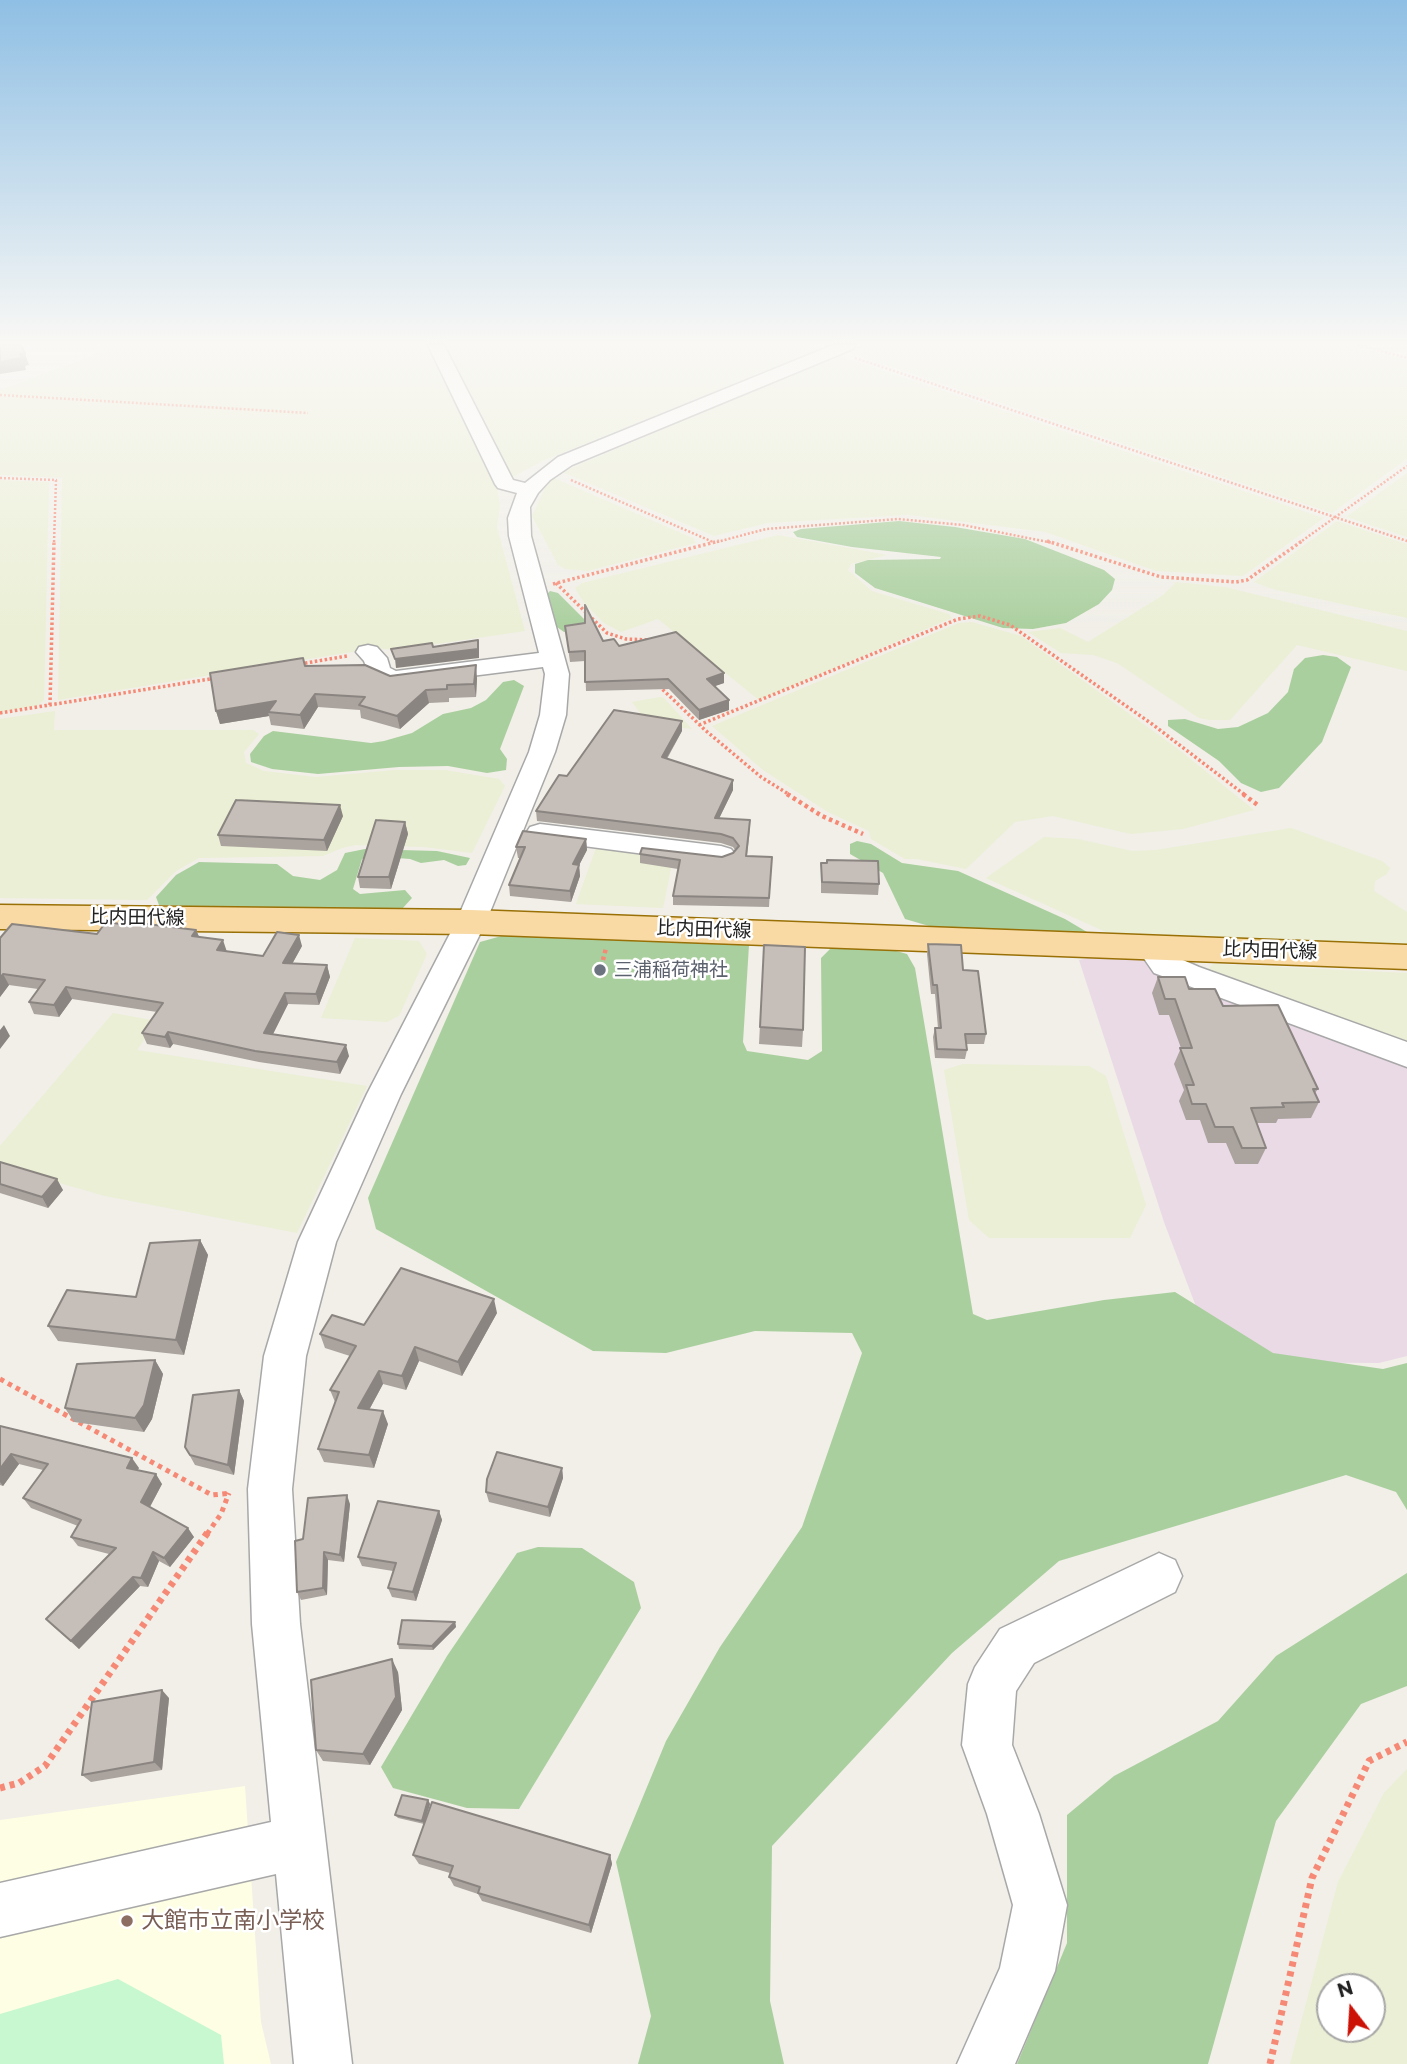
<!DOCTYPE html>
<html>
<head>
<meta charset="utf-8">
<style>
  body { margin:0 }
  #map { position:relative; width:1407px; height:2064px; overflow:hidden; background:#f1efe8; font-family:Montserrat,sans-serif }
  canvas { display:block }
  .north { position:absolute; left:1316px; top:1973px; width:70px; height:70px; box-sizing:border-box; background:#fff; border:2px solid #a6a6a6; border-radius:50%; rotate:343deg; font-size:19px; font-weight:700; line-height:28px; text-align:center; color:#212121 }
  .north::after { content:''; display:block; margin:auto; width:24px; height:32px; background:#cc1106; clip-path:polygon(50% 0,100% 100%,50% 72%,0 100%) }
</style>
</head>
<body>
<div id="map">
<canvas width="1407" height="2064"></canvas>
<div class="north">N</div>
</div>
<script>
const context = document.querySelector('canvas').getContext('2d');
context.lineJoin = 'round';
function paint(path, color) {
  context.fillStyle = color;
  context.fill(path, 'evenodd');
}
function toPath(rows) {
  const path = new Path2D();
  for (const r of rows) {
    path.moveTo(r[0], r[1]);
    for (let i = 2; i < r.length; i += 2) path.lineTo(r[i], r[i + 1]);
  }
  return path;
}
function strokePath(path, color, width, dash) {
  context.strokeStyle = color;
  context.lineWidth = width;
  context.lineCap = dash ? 'butt' : 'round';
  context.setLineDash(dash || []);
  context.stroke(path);
}
function write(font, color, halo, rows, align = 'center') {
  context.font = font + ' Montserrat,"Noto Sans JP",sans-serif';
  context.lineWidth = 5;
  context.setLineDash([]);
  context.textBaseline = 'middle';
  context.strokeStyle = halo;
  context.fillStyle = color;
  for (const [text, x, y, turn = 0] of rows) {
    context.save();
    context.translate(x, y);
    context.rotate((+turn || 0) * Math.PI / 180);
    context.textAlign = isNaN(turn) ? turn : align;
    if (halo) context.strokeText(text, 0, 0);
    context.fillText(text, 0, 0);
    context.restore();
  }
}
const industrial = toPath([
  [1094,957,1180,961,1407,1047,1407,1356,1379,1363,1217,1362,1164,1222,1079,960]
]);
const education = toPath([
  [245,1786,261,2022,271,2064,0,2064,0,1820]
]);
const farmland = toPath([
  [100,345,429,345,497,489,500,505,497,527,525,631,395,650,376,648,58,700,62,478,0,475,0,390,105,350],
  [443,345,806,345,819,349,545,460,511,478],
  [865,345,1348,345,1407,360,1407,459,1332,513,846,352],
  [837,355,1324,518,1243,576,1156,571,1045,532,908,515,768,523,714,536,562,472],
  [1407,473,1407,537,1346,517],
  [554,478,693,538,696,543,588,571,565,569,558,565,532,516,545,488],
  [0,480,49,482,44,700,37,706,0,712],
  [1337,521,1407,544,1407,618,1272,589,1254,582],
  [778,535,888,555,851,564,848,570,872,591,949,614,952,618,759,700,658,619,621,632,604,623,584,603,575,588,582,583],
  [1176,582,1225,587,1407,631,1407,671,1297,645,1230,720,1210,720,1199,718,1117,663,1093,655,1061,653,1028,632,1060,628,1088,642,1163,595],
  [972,622,1021,636,1178,749,1254,810,1183,829,1131,834,1053,816,1015,822,966,869,917,859,905,859,871,839,869,831,828,812,763,770,712,726,959,623],
  [660,697,664,698,692,729,648,724,632,702],
  [55,711,54,730,253,730,259,734,244,752,246,763,264,771,316,777,395,770,445,770,499,779,505,786,472,853,424,847,356,845,342,848,323,856,199,858,176,871,147,900,0,898,0,719],
  [1291,828,1382,861,1390,868,1387,874,1375,881,1374,891,1407,912,1407,947,1106,932,986,878,1044,837,1078,839,1132,851,1156,850],
  [597,845,674,854,663,908,576,904],
  [355,938,419,941,427,954,399,1016,387,1022,321,1018],
  [1213,964,1407,973,1407,1045,1206,971],
  [113,1013,157,1021,137,1050,367,1086,297,1233,105,1196,0,1166,0,1146],
  [963,1064,1089,1066,1106,1076,1146,1205,1130,1238,989,1238,969,1220,944,1070],
  [1407,1769,1407,2064,1290,2064,1338,1882,1384,1793],
  [1372,1987,1372,2029,1330,2029,1330,1987]
]);
const forest = toPath([
  [899,521,955,527,1025,539,1104,570,1115,579,1112,590,1099,604,1066,623,1033,629,1003,628,875,588,855,573,855,564,868,560,940,559,941,557,852,547,797,537,793,532,801,529],
  [550,591,558,593,589,624,582,630,564,632,554,625,547,594],
  [1323,655,1337,657,1351,667,1322,742,1279,788,1261,792,1241,783,1219,761,1168,726,1168,720,1185,719,1218,729,1238,727,1268,713,1288,692,1294,669,1305,658],
  [514,680,524,686,500,749,507,759,506,770,487,773,448,766,399,767,318,774,272,769,251,762,250,754,264,736,273,731,371,743,384,741,412,733,443,714,471,708,486,700,503,682],
  [857,841,871,844,902,863,958,871,1065,919,1087,932,1079,936,936,928,905,919,883,873,850,854,850,844],
  [365,849,437,851,470,858,466,865,458,866,444,860,421,863,410,859,372,856,362,859,353,889,360,894,405,890,412,898,402,909,386,913,159,905,156,897,176,875,199,862,277,864,293,876,320,880,337,870,345,853],
  [505,935,736,942,749,945,743,1042,747,1051,808,1060,822,1051,821,958,830,949,889,949,907,954,915,968,973,1314,987,1320,1104,1300,1175,1292,1273,1353,1383,1369,1407,1363,1407,1510,1396,1492,1346,1475,1059,1561,952,1653,772,1846,770,2001,784,2064,638,2064,651,2016,616,1862,666,1741,720,1647,802,1527,862,1353,852,1333,755,1331,666,1353,593,1351,376,1229,368,1198,480,942],
  [538,1547,582,1548,634,1582,641,1608,519,1809,467,1808,393,1788,381,1767,447,1656,517,1553],
  [1407,1573,1407,1686,1361,1704,1276,1821,1208,2064,1017,2064,1067,1943,1067,1815,1114,1776,1218,1721,1276,1656]
]);
const park = toPath([
  [118,1979,221,2035,224,2064,0,2064,0,2014]
]);
const pathFar4 = toPath([
  [1358,345,1407,358],
  [855,358,1407,541],
  [0,395,308,413],
  [0,478,56,480,54,543],
  [571,480,713,542],
  [713,543,766,529,898,519,963,525,1053,543],
  [1299,543,1407,466]
]);
const pathFar3 = toPath([
  [1047,541,1161,577,1236,582,1247,580,1302,541],
  [556,583,607,633,626,639,651,640],
  [553,584,719,541],
  [300,664,347,656],
  [659,686,705,730,761,777,790,795],
  [50,705,54,541],
  [0,713,216,678],
  [699,725,958,619,980,616,1010,625,1152,724,1245,795]
]);
const pathFar2 = toPath([
  [787,794,822,816,863,834],
  [1243,794,1259,806],
  [603,960,606,948]
]);
const pathFar1 = toPath([
  [0,1379,212,1495,231,1493],
  [207,1534,221,1514,229,1493]
]);
const path = toPath([
  [0,1788,19,1783,45,1766,208,1532],
  [1270,2064,1312,1878,1369,1761,1407,1742]
]);
const minor = toPath([
  [428,345,444,345,513,480,525,483,558,457,833,345,855,345,853,349,572,465,550,480,538,493,530,507,531,536,569,674,566,715,555,752,486,922,401,1094,336,1242,306,1356,292,1489,300,1624,352,2064,294,2064,276,1874,0,1937,0,1883,271,1822,252,1624,248,1489,264,1356,298,1242,367,1094,456,922,529,752,540,715,545,674,543,667,392,686,370,677,364,661,356,652,359,647,368,645,377,647,387,658,390,668,396,671,539,653,509,536,508,518,517,493,498,488,495,484,428,345],
  [540,824,721,846,731,849,736,855,731,861,721,864,530,839,526,833,530,827,540,824],
  [1152,936,1163,940,1176,957,1199,967,1407,1042,1407,1067,1154,973,1136,947,1141,940,1152,936],
  [1159,1553,1175,1560,1182,1576,1175,1592,1034,1663,1016,1691,1012,1745,1039,1814,1067,1905,1055,1971,1015,2064,957,2064,1000,1968,1013,1905,987,1814,962,1745,968,1684,975,1667,1000,1629,1159,1553]
]);
const major = toPath([
  [0,905,471,910,1407,945,1407,969,471,934,0,929,0,905]
]);
const wall = toPath([
  [565,626,603,641,724,683,714,686,729,710,699,720,669,689,586,691,585,661,570,662],
  [305,666,390,676,477,678,476,697,449,698,449,702,429,703,400,729,361,718,360,710,318,707,304,729,271,725,269,716,220,724,216,711],
  [682,731,667,759,733,790,719,818,750,829,747,856,772,857,769,907,673,905,673,896,678,869,640,863,640,854,722,857,733,853,735,850,733,847,721,843,537,821,536,811,567,776],
  [343,816,327,851,221,846,218,835],
  [405,822,408,834,391,889,360,888,358,877],
  [586,839,587,850,579,865,580,876,571,902,510,896,509,885,520,858,518,858,516,847],
  [821,863,879,884,878,895,821,893],
  [196,930,199,937,227,951,263,956,302,946,292,964,327,965,330,977,319,1005,288,1004,273,1034,349,1056,340,1074,259,1062,173,1044,170,1048,147,1044,142,1033,157,1012,72,999,59,1017,34,1014,29,1002,38,989,9,985,0,997,0,938],
  [928,944,963,970,986,1034,984,1044,966,1044,967,1050,965,1059,935,1058,933,1037,935,1028,938,1028,935,994,931,994,927,954],
  [764,945,803,1030,802,1047,759,1044],
  [1158,977,1189,989,1223,1006,1318,1089,1315,1093,1319,1102,1311,1118,1278,1119,1276,1123,1257,1123,1266,1148,1258,1164,1235,1164,1226,1143,1208,1143,1200,1120,1186,1120,1179,1101,1184,1090,1174,1064,1181,1048,1169,1015,1159,1015,1152,993],
  [0,1162,63,1190,48,1208,0,1193],
  [200,1240,208,1255,184,1355,58,1341,48,1326,136,1297],
  [497,1313,462,1376,419,1361,406,1390,383,1384,369,1410,388,1424,374,1468,324,1462,318,1449,335,1402,330,1390,350,1356,325,1348,320,1334,364,1325],
  [155,1360,163,1374,152,1419,144,1432,74,1422,65,1408],
  [239,1390,244,1401,234,1475,195,1465,185,1447],
  [0,1426,139,1468,137,1470,162,1484,150,1507,194,1537,170,1567,159,1561,148,1587,140,1586,79,1649,54,1627,46,1619,109,1554,78,1546,71,1537,78,1526,31,1508,23,1498,43,1470,19,1464,3,1486,0,1485],
  [562,1468,563,1478,550,1517,489,1502,486,1492],
  [350,1504,344,1562,328,1560,327,1595,301,1600,297,1592,303,1539],
  [439,1511,442,1520,416,1601,392,1597,388,1588,393,1571,362,1566,358,1557],
  [455,1622,456,1627,433,1650,399,1649,398,1644],
  [398,1672,402,1710,370,1765,323,1761,316,1750],
  [169,1698,162,1770,91,1782,82,1775],
  [428,1800,430,1804,424,1824,398,1818,395,1815],
  [413,1855,610,1855,612,1864,591,1933,482,1901,478,1894,454,1886,449,1877,450,1873,419,1864]
]);
const shadedWall = toPath([
  [25,353,29,365,25,366,26,370,0,374,0,362],
  [478,640,479,649,479,658,396,668,395,659],
  [476,665,477,678,476,697,474,684],
  [724,673,724,683,707,689,707,679],
  [426,690,429,703,400,729,397,716],
  [315,694,318,707,304,729,300,715],
  [729,700,729,710,699,720,699,710],
  [276,701,268,712,269,716,220,724,216,711],
  [682,721,682,731,662,766,662,757],
  [733,780,733,790,715,827,715,818],
  [340,805,343,816,327,851,324,840],
  [405,822,408,834,391,889,389,877],
  [586,839,587,850,574,875,573,864],
  [579,865,580,876,571,902,570,891],
  [196,930,201,941,192,936],
  [299,935,302,946,286,975,283,963],
  [223,940,227,952,217,950],
  [327,965,330,977,319,1005,316,994],
  [3,974,9,985,0,997,0,978],
  [66,987,72,999,59,1017,54,1005],
  [285,993,288,1004,268,1044,264,1033],
  [4,1025,10,1036,0,1049,0,1030],
  [168,1032,173,1044,170,1048,165,1037],
  [346,1045,349,1056,340,1074,337,1062],
  [57,1179,63,1190,48,1208,42,1197],
  [200,1240,208,1255,184,1355,176,1340],
  [494,1299,497,1313,462,1376,458,1362],
  [415,1347,419,1361,406,1390,402,1376],
  [155,1360,163,1374,152,1419,144,1432,135,1418],
  [379,1371,383,1384,363,1421,358,1408],
  [239,1390,244,1401,234,1475,228,1465],
  [383,1411,388,1424,374,1468,369,1455],
  [11,1454,19,1464,3,1486,0,1482,0,1469],
  [132,1458,139,1468,133,1477,127,1468],
  [562,1468,563,1478,550,1517,548,1507],
  [156,1474,162,1484,147,1512,141,1502],
  [347,1495,350,1504,344,1562,340,1555],
  [439,1511,442,1520,416,1601,413,1592],
  [188,1528,194,1537,170,1567,164,1558],
  [153,1552,159,1561,148,1587,141,1578],
  [324,1552,328,1560,327,1595,323,1588],
  [133,1577,140,1586,79,1649,71,1641],
  [455,1622,456,1627,433,1650,432,1646],
  [392,1659,398,1672,402,1710,370,1765,363,1754],
  [162,1690,169,1698,162,1770,154,1762],
  [428,1800,430,1804,424,1824,422,1821],
  [610,1855,612,1864,591,1933,589,1925]
]);
const building = toPath([
  [0,345,20,345,25,353,20,354,22,358,0,362,0,345],
  [585,605,603,641,614,639,619,646,676,632,724,673,707,679,729,700,699,710,668,679,585,682,585,651,569,652,565,626,585,623,585,605],
  [478,640,478,649,395,659,391,649,432,643,433,647,478,640],
  [303,658,305,666,365,665,390,676,476,665,474,684,447,685,447,689,426,690,397,716,359,705,365,697,315,694,300,715,268,712,276,701,216,711,210,673,303,658],
  [614,710,682,721,662,757,733,780,715,818,750,820,746,856,772,857,769,898,673,896,680,860,640,854,642,848,722,857,733,853,739,846,733,838,721,834,536,811,559,775,567,776,614,710],
  [236,800,340,805,324,840,218,835,236,800],
  [376,820,405,822,389,877,358,877,376,820],
  [523,831,586,839,573,864,579,865,570,891,509,885,525,847,516,847,523,831],
  [827,860,878,861,879,884,822,882,821,863,827,863,827,860],
  [106,922,128,925,131,922,196,930,192,936,223,940,217,950,263,956,277,932,299,935,283,963,327,965,316,994,285,993,264,1033,346,1045,337,1062,255,1051,168,1032,165,1037,142,1033,163,1003,66,987,54,1005,29,1002,45,980,3,974,0,978,0,938,12,924,97,934,106,922],
  [928,944,961,945,963,970,978,971,986,1034,965,1034,967,1050,937,1049,935,1028,941,1028,937,985,933,985,928,944],
  [764,945,805,947,803,1030,760,1027,764,945],
  [1158,977,1185,977,1189,989,1215,989,1223,1006,1278,1005,1318,1089,1313,1089,1319,1102,1282,1103,1284,1107,1251,1108,1266,1148,1242,1148,1233,1127,1215,1127,1206,1104,1192,1104,1186,1085,1194,1085,1180,1048,1192,1048,1175,999,1165,999,1158,977],
  [0,1162,57,1179,42,1197,0,1184,0,1162],
  [200,1240,176,1340,48,1326,67,1290,136,1297,150,1243,200,1240],
  [401,1268,494,1299,458,1362,415,1347,402,1376,379,1371,358,1408,383,1411,369,1455,318,1449,339,1392,330,1390,356,1346,320,1334,332,1315,364,1325,401,1268],
  [155,1360,144,1405,135,1418,65,1408,77,1364,155,1360],
  [239,1390,228,1465,190,1455,185,1447,193,1395,239,1390],
  [0,1426,132,1458,127,1468,156,1474,141,1502,188,1528,164,1558,153,1552,141,1578,133,1577,71,1641,46,1619,116,1548,71,1537,81,1520,23,1498,48,1464,11,1454,0,1469,0,1426],
  [497,1452,562,1468,548,1507,486,1492,487,1479,497,1452],
  [347,1495,340,1555,324,1552,323,1588,297,1592,295,1541,303,1539,308,1498,347,1495],
  [378,1501,439,1511,413,1592,388,1588,396,1563,358,1557,378,1501],
  [402,1620,455,1622,432,1646,398,1644,402,1620],
  [392,1659,396,1697,363,1754,316,1750,311,1680,392,1659],
  [162,1690,154,1762,82,1775,92,1702,162,1690],
  [402,1795,428,1800,422,1821,395,1815,402,1795],
  [432,1802,610,1855,589,1925,478,1893,480,1887,449,1877,453,1866,413,1855,432,1802]
]);
const markers = [
  [600,970,7,"#6b7280"],
  [127,1921,7,"#8d6e63"]
];
const streetNames = [
  ["比内田代線",137,918,1],
  ["比内田代線",704,930,2],
  ["比内田代線",1270,951,2]
];
const worshipNames = [
  ["三浦稲荷神社",614,970]
];
const nearEducationnames = [
  ["大館市立南小学校",141,1921]
];
paint(industrial, '#eadae6');
paint(education, '#fdfee4');
paint(farmland, '#ebefd5');
paint(forest, '#aacf9e');
paint(park, '#c8f8cf');
strokePath(minor, '#a8a8a8', 3);
strokePath(major, '#997005', 3);
strokePath(pathFar4, '#f68975', 2.5, [2, 2]);
strokePath(pathFar3, '#f68975', 3.5, [2.5, 2.5]);
strokePath(pathFar2, '#f68975', 4.5, [3.5, 3.5]);
strokePath(pathFar1, '#f68975', 5, [4.5, 4.5]);
strokePath(path, '#f68975', 7, [5, 5]);
paint(minor, '#fff');
paint(major, '#f9daa5');
paint(wall, '#aaa39e');
paint(shadedWall, '#8b8581');
paint(building, '#c6beb8');
strokePath(building, '#8b8581', 2);
const sky = context.createLinearGradient(0, 0, 0, 634);
sky.addColorStop(0, '#8fbfe4');
sky.addColorStop(0.54, '#f9f8f5');
sky.addColorStop(1, '#f9f8f500');
context.fillStyle = sky;
context.fillRect(0, 0, 1407, 634);
for (const [x, y, r, color] of markers) {
  const dot = new Path2D();
  dot.arc(x, y, r, 0, 2 * Math.PI);
  context.fillStyle = color;
  context.fill(dot);
  strokePath(dot, '#fff', 2.5);
}
write('19px', '#212121', '#fff', streetNames);
write('19px', '#5b616d', '#fff', worshipNames, 'left');
write('23px', '#785e54', '#fff', nearEducationnames, 'left');
</script>
</body>
</html>
